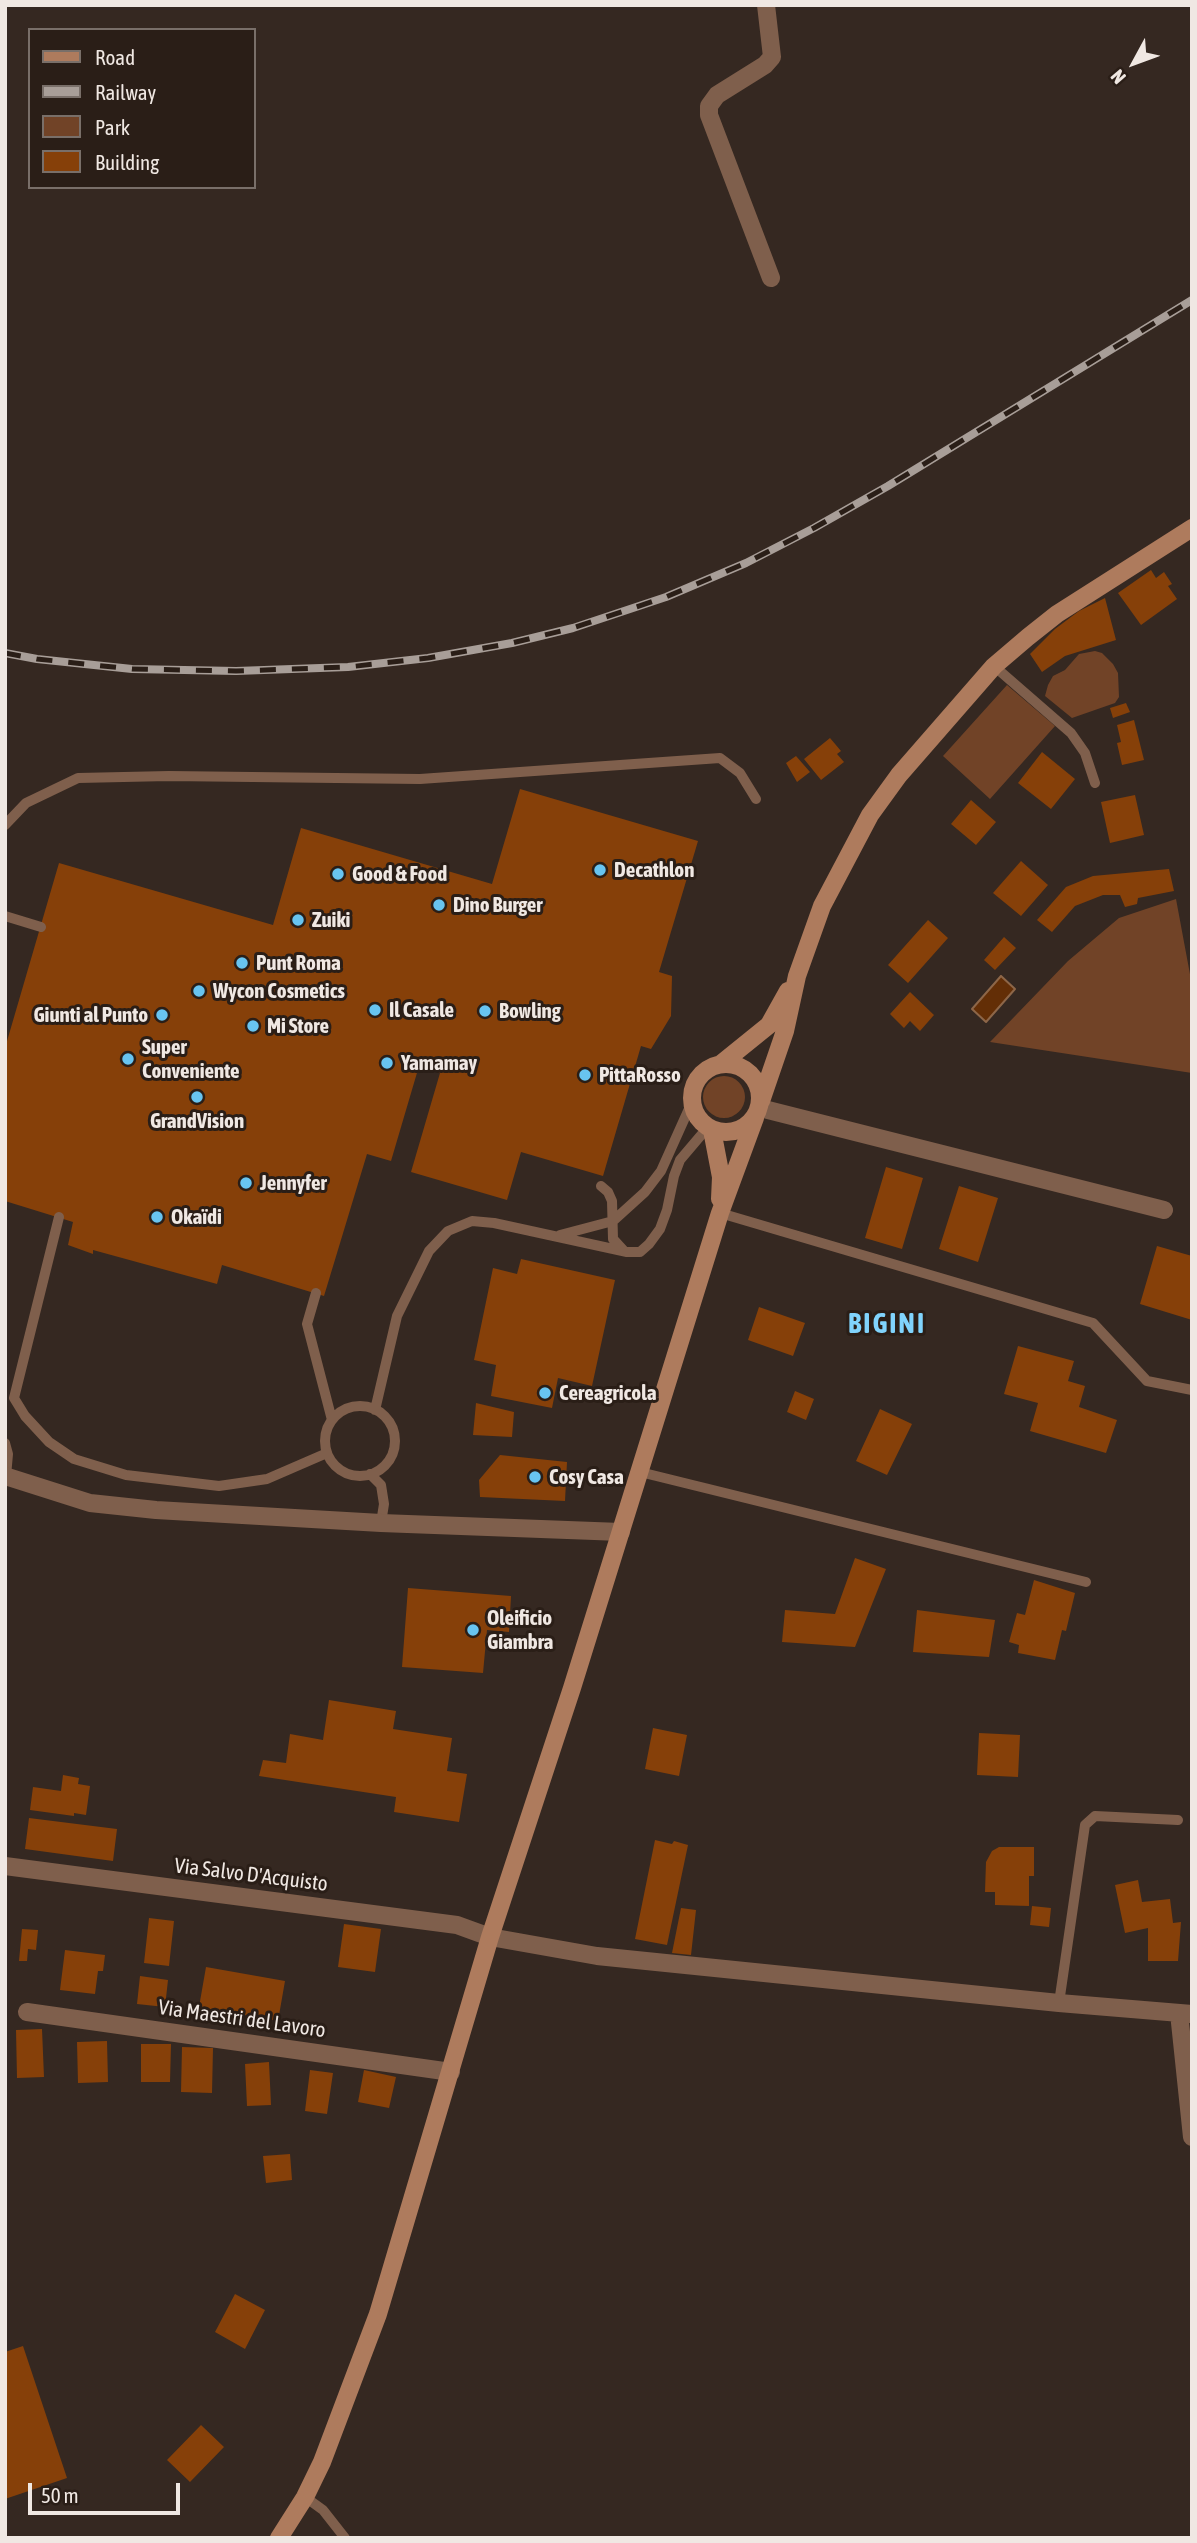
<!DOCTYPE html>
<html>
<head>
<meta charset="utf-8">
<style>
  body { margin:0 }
  #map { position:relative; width:1197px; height:2543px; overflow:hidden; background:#352821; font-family:"Asap Condensed",sans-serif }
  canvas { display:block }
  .frame { position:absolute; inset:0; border:7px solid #f0e8e3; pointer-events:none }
  .legend { position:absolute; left:28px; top:28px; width:228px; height:161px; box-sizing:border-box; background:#2a1e17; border:2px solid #796f69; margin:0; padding:9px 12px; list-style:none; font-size:21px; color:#f0e8e3 }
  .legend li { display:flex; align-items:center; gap:14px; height:35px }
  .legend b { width:35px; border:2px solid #796f69 }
  .north { position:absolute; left:1099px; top:28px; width:70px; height:70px; -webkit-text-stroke:5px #2a1e17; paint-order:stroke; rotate:229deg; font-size:19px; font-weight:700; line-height:28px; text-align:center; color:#f0e8e3 }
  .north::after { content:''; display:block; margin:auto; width:24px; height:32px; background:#f0e8e3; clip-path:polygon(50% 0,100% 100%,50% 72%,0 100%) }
  .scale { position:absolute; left:28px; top:2483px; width:152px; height:32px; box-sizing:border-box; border:4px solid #f0e8e3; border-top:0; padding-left:9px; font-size:21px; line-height:24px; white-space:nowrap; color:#f0e8e3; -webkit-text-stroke:5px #2a1e17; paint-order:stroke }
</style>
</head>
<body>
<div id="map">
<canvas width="1197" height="2543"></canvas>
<div class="frame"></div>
<ul class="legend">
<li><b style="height:9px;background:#ae7b5d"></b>Road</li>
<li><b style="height:9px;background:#a89e98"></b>Railway</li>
<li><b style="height:19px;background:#714327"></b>Park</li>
<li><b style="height:19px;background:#864009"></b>Building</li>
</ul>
<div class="north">N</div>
<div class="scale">50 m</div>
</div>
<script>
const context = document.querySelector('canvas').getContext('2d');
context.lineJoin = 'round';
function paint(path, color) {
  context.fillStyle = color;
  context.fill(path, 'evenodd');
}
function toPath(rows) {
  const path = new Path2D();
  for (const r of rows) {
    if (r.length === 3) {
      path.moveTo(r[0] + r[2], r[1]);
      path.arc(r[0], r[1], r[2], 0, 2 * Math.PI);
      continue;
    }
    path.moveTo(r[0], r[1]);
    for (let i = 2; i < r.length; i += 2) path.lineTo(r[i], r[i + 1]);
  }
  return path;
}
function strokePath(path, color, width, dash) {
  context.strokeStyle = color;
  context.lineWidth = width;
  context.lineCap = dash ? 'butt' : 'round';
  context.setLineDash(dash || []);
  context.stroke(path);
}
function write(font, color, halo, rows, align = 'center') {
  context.font = font + ' "Asap Condensed",sans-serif';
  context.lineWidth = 6;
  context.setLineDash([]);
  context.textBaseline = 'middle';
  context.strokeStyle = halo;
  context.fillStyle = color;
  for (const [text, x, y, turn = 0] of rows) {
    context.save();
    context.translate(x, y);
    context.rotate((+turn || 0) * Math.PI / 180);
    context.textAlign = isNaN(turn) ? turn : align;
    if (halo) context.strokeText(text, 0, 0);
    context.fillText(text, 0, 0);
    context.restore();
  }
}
const green = toPath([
  [1095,651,1102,653,1113,664,1118,673,1119,697,1115,703,1072,718,1045,696,1048,685,1053,676,1065,670,1079,654],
  [1007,685,1055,726,990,799,943,756],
  [1176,899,1192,985,1192,1073,990,1042,1068,961,1119,918],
  [724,1097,21]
]);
const water = toPath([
  [1001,976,1015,989,986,1022,972,1009,1001,976]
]);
const building = toPath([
  [1151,570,1156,578,1164,572,1172,584,1168,586,1177,599,1141,625,1118,593],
  [1105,598,1116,640,1065,656,1042,672,1030,654,1055,629,1079,611],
  [1126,703,1130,712,1113,718,1110,708],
  [1134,720,1144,760,1122,765,1117,743,1121,742,1117,725],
  [830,738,841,751,837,754,844,762,821,780,804,759],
  [1042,752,1075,779,1051,809,1018,783],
  [796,756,810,772,797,782,786,763],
  [520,789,698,841,659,972,672,976,671,1016,651,1049,641,1046,603,1176,521,1152,507,1200,411,1172,440,1073,419,1066,391,1161,367,1154,324,1296,222,1265,217,1284,93,1250,93,1254,68,1245,73,1222,5,1201,5,1048,59,863,273,925,301,828,492,884],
  [1135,795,1144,835,1110,843,1101,802],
  [971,800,996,822,976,845,951,824],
  [1021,861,1048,885,1021,916,993,893],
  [1169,869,1174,891,1138,898,1137,904,1125,907,1120,895,1103,895,1075,906,1052,932,1037,920,1066,887,1093,876],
  [928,920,948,938,908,983,888,965],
  [1004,937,1016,948,995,970,984,960],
  [910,992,934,1015,920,1031,910,1021,904,1028,890,1014],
  [886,1167,923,1178,902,1249,865,1238],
  [959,1186,998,1198,978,1262,939,1249],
  [1157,1246,1192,1256,1192,1320,1140,1304],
  [521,1259,615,1280,592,1386,558,1378,552,1408,491,1396,496,1365,474,1360,493,1268,517,1274],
  [759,1307,805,1323,793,1356,748,1340],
  [1018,1346,1074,1361,1068,1381,1085,1386,1079,1407,1117,1420,1106,1453,1030,1431,1038,1403,1004,1394],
  [795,1391,814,1399,806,1420,787,1412],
  [476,1403,514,1412,512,1437,473,1435],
  [880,1409,912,1424,887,1475,856,1461],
  [500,1455,567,1462,565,1501,480,1497,479,1480],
  [855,1558,886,1569,855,1647,782,1642,785,1610,835,1614],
  [1034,1580,1075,1593,1066,1631,1062,1630,1055,1660,1018,1653,1019,1645,1009,1642,1017,1613,1025,1615],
  [408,1588,511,1596,509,1632,487,1630,483,1673,402,1667],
  [917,1610,995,1620,989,1657,913,1652],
  [329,1700,396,1711,393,1729,452,1738,447,1771,467,1774,459,1822,394,1812,396,1797,259,1776,263,1760,286,1763,290,1734,323,1740],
  [653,1728,687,1735,679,1776,645,1769],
  [979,1733,1020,1735,1018,1777,977,1775],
  [63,1775,79,1778,78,1784,90,1786,86,1815,74,1813,74,1816,30,1810,33,1787,61,1791],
  [29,1818,117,1829,113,1861,25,1849],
  [655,1840,672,1844,674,1841,688,1845,667,1945,635,1939],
  [999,1847,1034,1847,1034,1876,1029,1876,1029,1906,995,1905,995,1892,985,1892,986,1862,992,1851],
  [1138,1880,1142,1902,1170,1899,1173,1923,1181,1922,1178,1961,1148,1961,1148,1928,1125,1933,1115,1885],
  [1032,1906,1051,1908,1049,1927,1030,1925],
  [681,1908,696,1910,691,1955,672,1953],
  [149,1918,174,1921,169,1966,144,1963],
  [344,1924,381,1929,375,1972,338,1967],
  [22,1929,38,1930,36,1950,28,1949,27,1961,19,1961],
  [65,1950,105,1955,103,1971,98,1971,95,1994,60,1990],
  [206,1967,285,1981,278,2021,199,2007],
  [140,1976,168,1980,165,2007,137,2004],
  [42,2029,44,2077,17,2078,16,2030],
  [107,2041,108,2082,78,2083,77,2042],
  [141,2044,171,2044,170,2082,141,2082],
  [182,2047,213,2048,212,2093,181,2092],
  [269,2062,271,2105,247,2106,245,2064],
  [310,2070,333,2073,327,2114,305,2111],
  [364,2070,396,2077,389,2108,358,2102],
  [290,2154,292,2180,266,2183,263,2156],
  [235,2294,265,2310,245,2349,215,2332],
  [23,2346,67,2478,5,2499,5,2352],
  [201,2425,224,2447,190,2482,167,2460]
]);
const service = toPath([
  [994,666,1071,733,1085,753,1095,783],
  [5,825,26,803,78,778,169,776,420,779,720,758,740,773,756,799],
  [5,916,41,927],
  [601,1186,608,1192,612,1201,613,1239,624,1251],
  [720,1213,1093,1323,1147,1381,1192,1390],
  [59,1217,14,1398,25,1416,49,1442,74,1459,126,1475,219,1486,267,1479,327,1453],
  [560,1235,613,1221,645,1192,661,1171,692,1102],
  [316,1293,307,1324,332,1420],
  [360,1441,35],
  [375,1410,397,1316,429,1251,448,1231,472,1221,494,1223,627,1252,640,1252,649,1244,660,1229,667,1210,674,1176,680,1160,708,1127],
  [5,1443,8,1454,6,1476],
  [640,1472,1086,1582],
  [370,1474,381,1485,384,1504,381,1523],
  [1059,2003,1085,1825,1095,1816,1178,1820],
  [305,2497,323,2510,345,2538]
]);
const minor = toPath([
  [766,5,772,57,765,65,717,95,709,106,709,115,771,278],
  [760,1108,1164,1210],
  [5,1476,90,1503,156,1510,381,1523,621,1532],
  [5,1866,457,1925,490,1937,597,1956,1059,2003,1192,2014],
  [27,2012,451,2072],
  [1179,2013,1192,2137]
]);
const secondary = toPath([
  [722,1063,769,1025,788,991],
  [726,1098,34],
  [761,1101,785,1031,797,976,822,906,870,815,899,775,994,666,1028,637,1057,614,1192,528],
  [712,1130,721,1177,720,1199],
  [279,2538,305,2497,322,2462,378,2314,490,1937,572,1688,720,1213,755,1118]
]);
const rail = toPath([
  [5,653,37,659,132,669,236,671,348,667,428,658,512,643,573,628,666,597,746,563,814,528,888,486,1192,300]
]);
const markers = [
  [600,870,7,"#68c4f0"],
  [338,874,7,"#68c4f0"],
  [439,905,7,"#68c4f0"],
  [298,920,7,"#68c4f0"],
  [242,963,7,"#68c4f0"],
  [199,991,7,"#68c4f0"],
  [375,1010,7,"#68c4f0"],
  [485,1011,7,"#68c4f0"],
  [162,1015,7,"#68c4f0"],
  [253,1026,7,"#68c4f0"],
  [128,1059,7,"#68c4f0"],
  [387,1063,7,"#68c4f0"],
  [585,1075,7,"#68c4f0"],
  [197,1097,7,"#68c4f0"],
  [246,1183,7,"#68c4f0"],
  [157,1217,7,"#68c4f0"],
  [545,1393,7,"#68c4f0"],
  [535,1477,7,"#68c4f0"],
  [473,1630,7,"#68c4f0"]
];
const poiNames = [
  ["Decathlon",614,870],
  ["Good & Food",352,874],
  ["Dino Burger",453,905],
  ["Zuiki",312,920],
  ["Punt Roma",256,963],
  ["Wycon Cosmetics",213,991],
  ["Il Casale",389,1010],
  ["Bowling",499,1011],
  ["Giunti al Punto",148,1015,"right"],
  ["Mi Store",267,1026],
  ["Super",142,1047],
  ["Conveniente",142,1071],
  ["Yamamay",401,1063],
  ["PittaRosso",599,1075],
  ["GrandVision",197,1121,"center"],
  ["Jennyfer",260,1183],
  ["Okaïdi",171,1217],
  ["Cereagricola",559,1393],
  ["Cosy Casa",549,1477],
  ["Oleificio",487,1618],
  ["Giambra",487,1642]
];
const streetNames = [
  ["Via Salvo D'Acquisto",251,1875,7],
  ["Via Maestri del Lavoro",242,2019,8]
];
const districtNames = [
  ["BIGINI",887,1324]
];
paint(green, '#714327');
paint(water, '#632e06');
strokePath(water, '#8d6648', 2);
paint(building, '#864009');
strokePath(service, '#7f5f4c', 10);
strokePath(minor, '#7f5f4c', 18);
strokePath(secondary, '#ae7b5d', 18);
strokePath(rail, '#a89e98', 8);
strokePath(rail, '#2a1e17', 5, [16]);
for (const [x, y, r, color] of markers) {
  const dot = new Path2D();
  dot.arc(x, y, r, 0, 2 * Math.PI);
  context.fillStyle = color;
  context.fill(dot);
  strokePath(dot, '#2a1e17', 2.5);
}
write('bold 21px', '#f0e8e3', '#2a1e17', poiNames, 'left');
write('21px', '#f0e8e3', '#2a1e17', streetNames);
context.letterSpacing = '2px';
write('bold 28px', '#80d3fc', '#2a1e17', districtNames);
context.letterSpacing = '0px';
</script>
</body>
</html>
